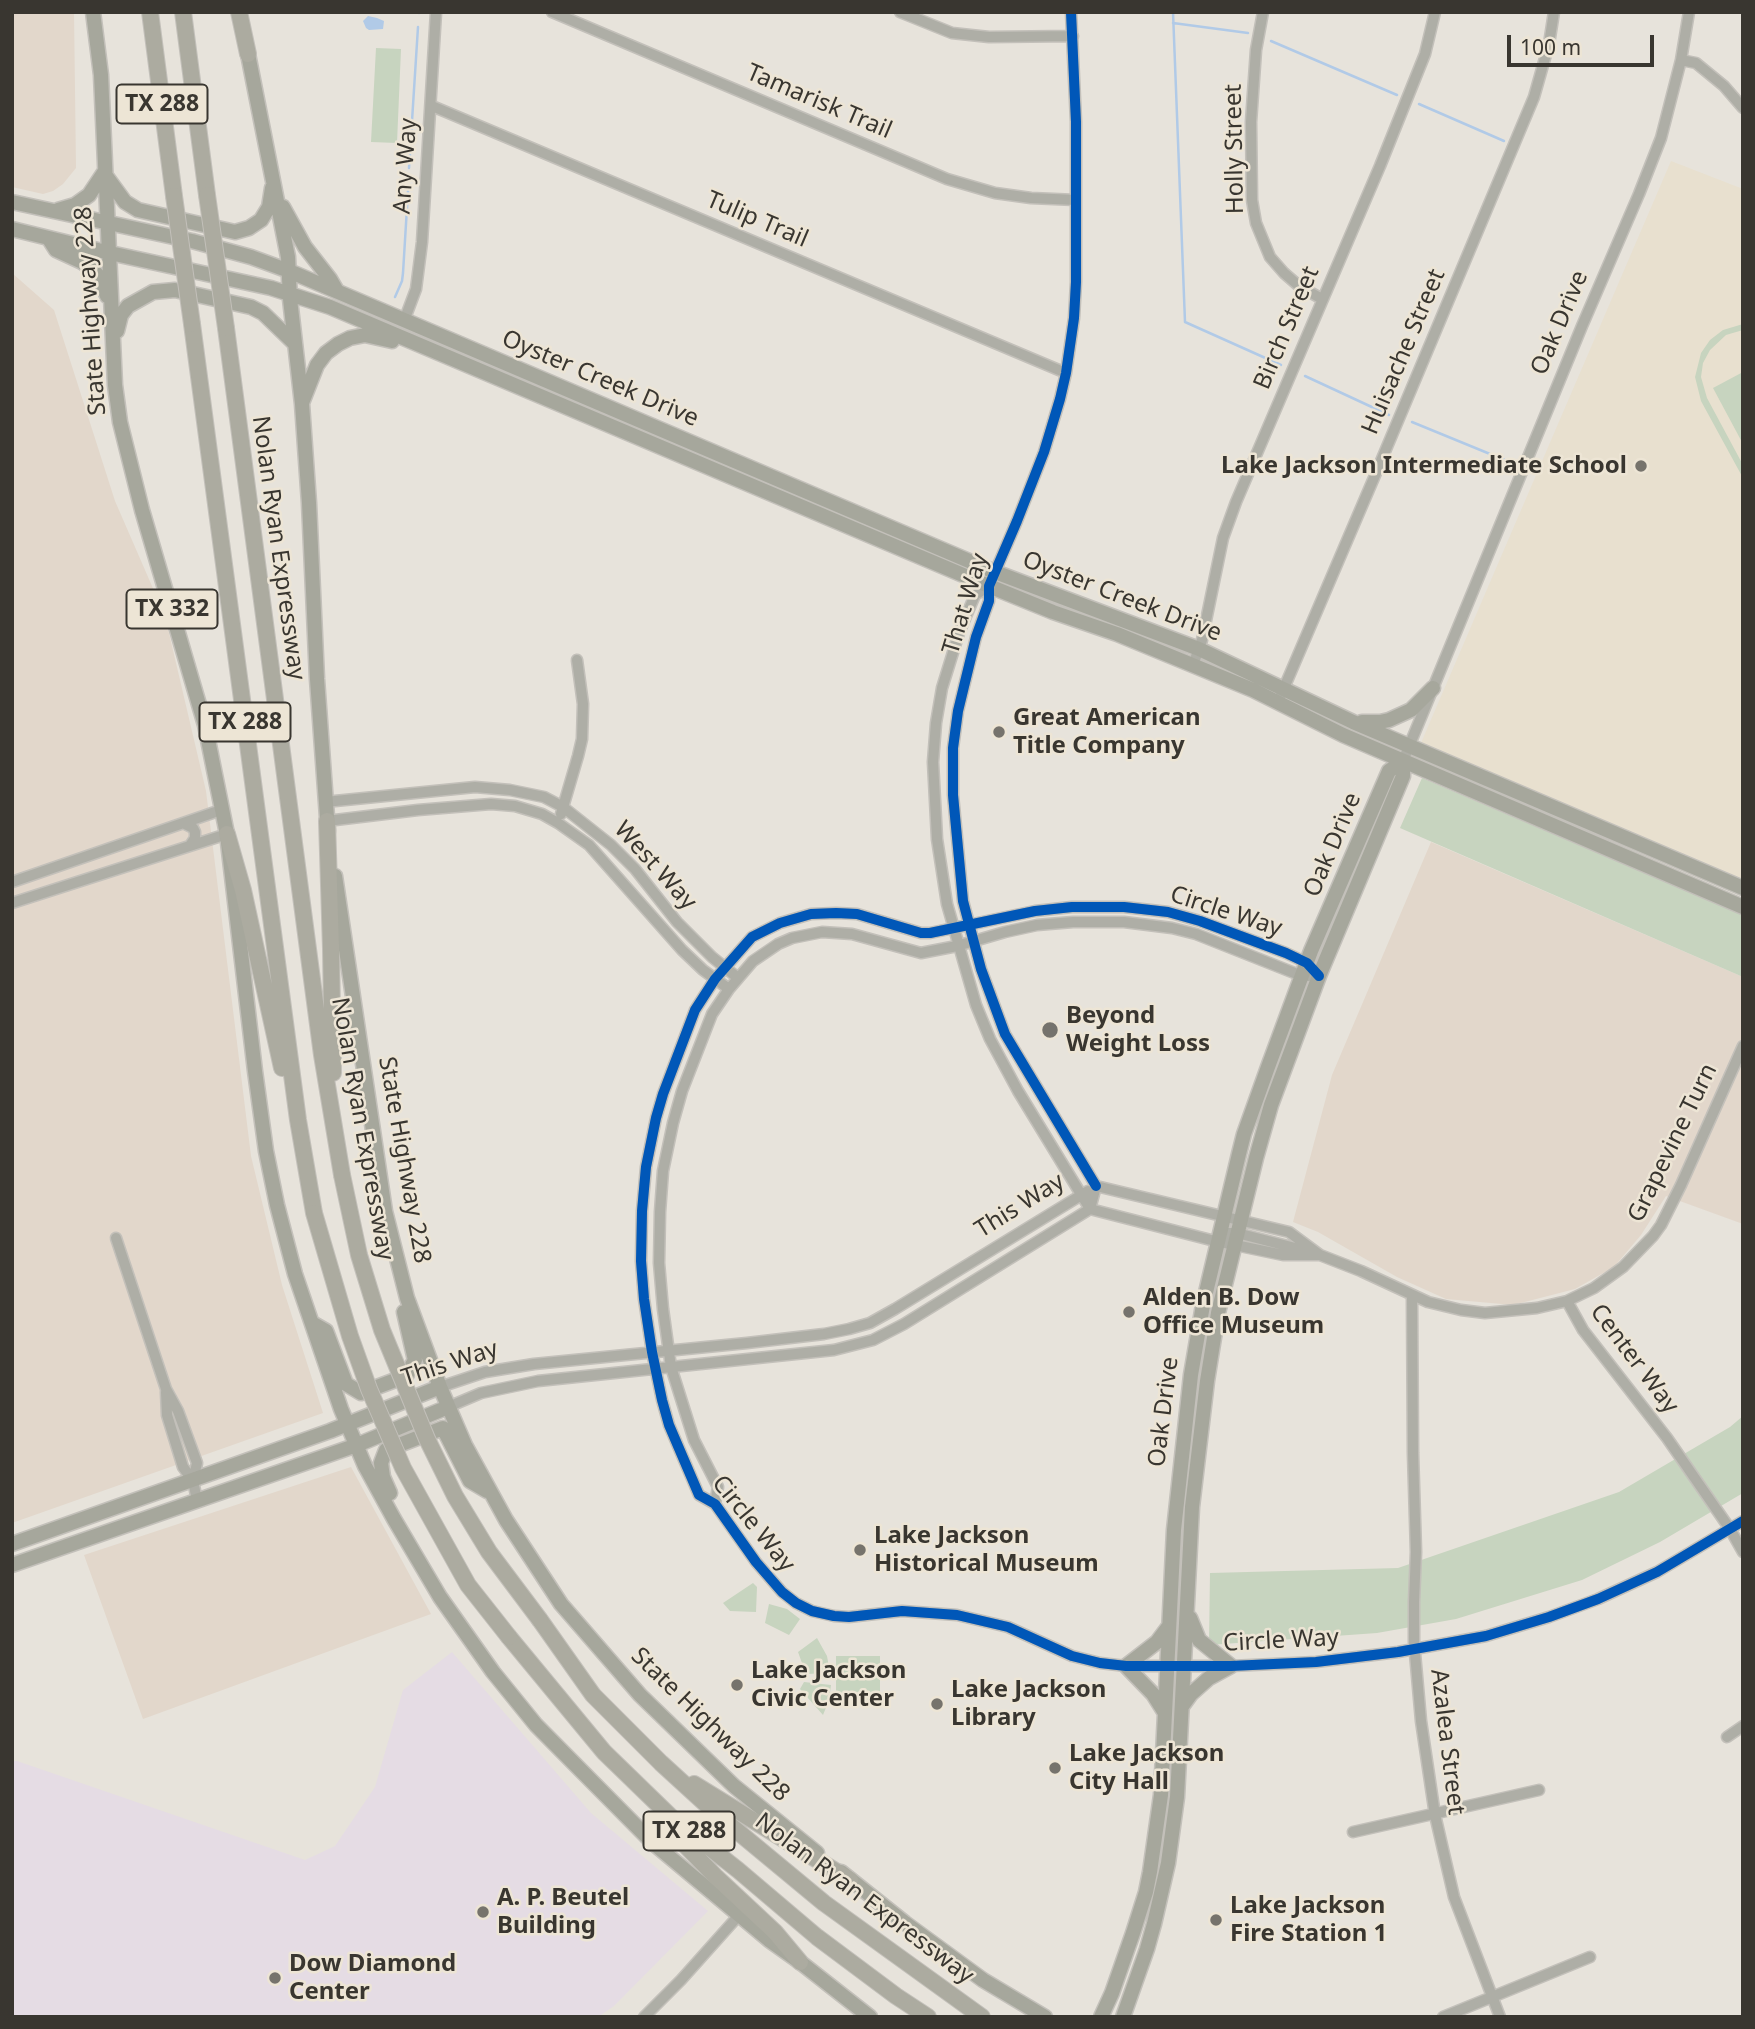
<!DOCTYPE html>
<html>
<head>
<meta charset="utf-8">
<style>
  body { margin:0 }
  #map { position:relative; width:1755px; height:2029px; overflow:hidden; background:#e7e3db; font-family:"Noto Sans",sans-serif }
  canvas { display:block }
  .frame { position:absolute; inset:0; border:14px solid #393630; pointer-events:none }
  .scale { position:absolute; left:1507px; top:35px; width:147px; height:32px; box-sizing:border-box; border:4px solid #393630; border-top:0; padding-left:9px; font-size:21px; line-height:24px; white-space:nowrap; color:#393630; -webkit-text-stroke:5px #ede5d5; paint-order:stroke }
</style>
</head>
<body>
<div id="map">
<canvas width="1755" height="2029"></canvas>
<div class="frame"></div>
<div class="scale">100 m</div>
</div>
<script>
const context = document.querySelector('canvas').getContext('2d');
context.lineJoin = 'round';
function paint(path, color) {
  context.fillStyle = color;
  context.fill(path, 'evenodd');
}
function toPath(rows) {
  const path = new Path2D();
  for (const r of rows) {
    path.moveTo(r[0], r[1]);
    for (let i = 2; i < r.length; i += 2) path.lineTo(r[i], r[i + 1]);
  }
  return path;
}
function strokePath(path, color, width, dash) {
  context.strokeStyle = color;
  context.lineWidth = width;
  context.lineCap = dash ? 'butt' : 'round';
  context.setLineDash(dash || []);
  context.stroke(path);
}
function write(font, color, halo, rows, align = 'center') {
  context.font = font + ' "Noto Sans",sans-serif';
  context.lineWidth = 5;
  context.setLineDash([]);
  context.textBaseline = 'middle';
  context.strokeStyle = halo;
  context.fillStyle = color;
  for (const [text, x, y, turn = 0] of rows) {
    context.save();
    context.translate(x, y);
    context.rotate((+turn || 0) * Math.PI / 180);
    context.textAlign = isNaN(turn) ? turn : align;
    if (halo) context.strokeText(text, 0, 0);
    context.fillText(text, 0, 0);
    context.restore();
  }
}
const commercial = toPath([
  [12,12,74,12,76,168,63,184,53,191,43,194,12,187],
  [12,273,54,310,115,501,165,616,206,791,251,1156,282,1285,323,1413,12,1523],
  [1431,842,1743,977,1743,1224,1666,1196,1641,1235,1614,1267,1575,1289,1513,1305,1446,1299,1397,1277,1318,1232,1293,1222,1332,1075],
  [351,1467,431,1614,143,1719,84,1555]
]);
const industrial = toPath([
  [452,1652,591,1813,708,1911,614,2006,598,2017,12,2017,12,1872,14,1871,12,1865,12,1761,17,1761,305,1860,335,1846,375,1787,403,1690]
]);
const built = toPath([
  [1671,161,1743,189,1743,881,1421,743]
]);
const green = toPath([
  [376,48,401,49,397,143,371,142],
  [1743,324,1743,330,1726,335,1710,350,1703,363,1701,377,1707,398,1743,465,1743,478,1701,401,1695,377,1701,353,1710,340,1723,330],
  [1743,372,1743,444,1713,388],
  [1422,778,1743,915,1743,977,1400,828],
  [1743,1416,1743,1493,1660,1542,1582,1580,1456,1619,1377,1633,1209,1645,1210,1573,1398,1568,1619,1492,1730,1427],
  [753,1583,757,1587,756,1612,730,1611,723,1603],
  [769,1604,787,1609,800,1619,789,1635,765,1623],
  [817,1638,827,1656,830,1673,806,1674,798,1652],
  [836,1656,880,1656,880,1700,836,1700],
  [804,1682,831,1685,829,1700,823,1715,800,1689]
]);
const water = toPath([
  [368,16,377,18,384,21,383,29,369,30,366,28,363,21]
]);
const stream = toPath([
  [1173,12,1185,322,1281,365],
  [419,13,419,12],
  [1173,23,1248,33],
  [1271,41,1397,95],
  [1419,104,1504,141],
  [409,168,418,27],
  [395,297,402,281,403,273,408,191],
  [1305,376,1389,415],
  [1412,422,1512,463]
]);
const minor = toPath([
  [552,12,947,179,995,193,1031,198,1076,200],
  [900,12,952,33,989,37,1073,36],
  [1071,12,1076,122,1076,282,1074,318,1066,373,1060,399,1044,452,1017,521,989,586,989,601,976,637,958,711,953,748,953,795,963,901,981,969,1005,1034,1096,1186],
  [1263,12,1256,50,1251,122,1252,200,1256,223,1270,257,1284,273,1299,286,1322,299],
  [1681,60,1696,63,1724,86,1743,108],
  [432,106,1066,373],
  [404,321,416,289,422,242,436,12],
  [989,586,975,595,959,633,942,688,936,723,933,762,937,839,947,904,976,1005,990,1039,1018,1091,1090,1209,1211,1240,1283,1255,1320,1255],
  [1193,665,1202,640,1223,538,1236,502,1380,166,1425,54,1435,12],
  [1278,702,1376,473,1534,97,1549,44,1554,12],
  [1403,761,1582,326,1639,194,1661,138,1681,60,1689,12],
  [325,802,475,787,510,790,544,797,563,807,611,845,635,869,677,922,712,957,738,978],
  [561,814,578,756,582,739,583,704,577,660],
  [327,821,418,810,491,804,515,806,542,814,558,823,589,845,682,950,703,970,729,989],
  [183,823,193,828,195,832,195,838,191,844],
  [12,882,221,810],
  [12,903,227,834],
  [1310,966,1307,963,1286,953,1200,921,1168,912,1124,907,1072,907,1035,911,930,933,921,933,857,914,836,913,811,914,780,923,752,937,715,979,695,1010,663,1094,656,1118,646,1167,642,1211,641,1261,644,1299,652,1352,662,1400,669,1425,699,1495,715,1504,756,1562,782,1592,796,1603,812,1611,834,1616,849,1617,902,1611,957,1615,1008,1627,1072,1656,1100,1663,1126,1666,1231,1666,1316,1662,1398,1652,1486,1636,1549,1617,1598,1599,1657,1572,1743,1521],
  [1096,1186,1289,1232,1320,1255,1361,1271,1428,1302,1461,1310,1485,1313,1537,1308,1567,1301,1594,1288,1623,1267,1653,1236,1661,1225,1681,1185,1743,1046],
  [116,1238,166,1389,178,1411,197,1463,193,1481,197,1500],
  [1218,1242,1228,1233,1237,1233,1307,1251],
  [1412,1295,1413,1453,1416,1552,1414,1602,1414,1642,1421,1721,1435,1815,1454,1897,1500,2017],
  [1567,1301,1583,1330,1667,1438,1730,1529,1743,1552],
  [440,1387,485,1372,534,1364,747,1343,824,1334,849,1329,870,1323,895,1309,1088,1191],
  [166,1392,167,1415,183,1467,193,1481],
  [448,1407,481,1393,538,1381,834,1350,873,1340,904,1324,1090,1209,1096,1186],
  [715,1504,718,1487,694,1440,671,1367,663,1309,659,1263,660,1212,663,1171,673,1123,682,1091,712,1014,729,989,753,961,778,944,792,938,822,932,852,934,921,953,957,946,1005,932,1037,925,1073,922,1124,922,1172,928,1196,934,1302,976,1309,976],
  [1727,1737,1743,1726],
  [1353,1832,1539,1790],
  [644,2017,681,1980,740,1914],
  [1443,2017,1590,1957]
]);
const major = toPath([
  [93,12,101,75,115,385,120,422,142,510,205,725,227,834,255,1071,266,1151,277,1205,295,1274,341,1409,365,1466,394,1519,440,1597,493,1672,536,1725,653,1843,769,1940,800,1962,870,2017],
  [248,54,288,257,290,299,302,404,309,503,317,679,328,831],
  [106,176,125,202,138,210,235,232,249,228,261,220,269,207,272,188],
  [12,202,192,241,251,257,289,271,995,572,1199,649,1353,722,1743,888],
  [283,207,305,247,330,279,337,291],
  [58,210,75,205,89,195,105,171],
  [12,229,110,253,271,288,330,307,989,586,1053,612,1117,634,1253,690,1343,735,1743,907],
  [49,239,56,250,82,262,92,269,100,278,107,296],
  [117,331,121,315,128,306,153,292,175,290,251,307,263,313,293,342],
  [302,403,317,365,326,353,338,344,350,338,365,335,392,341],
  [1362,722,1380,722,1389,720,1411,710,1433,688],
  [335,876,385,1211,407,1298,440,1387,465,1445,506,1520,561,1604,640,1695,734,1786,817,1853],
  [312,1323,326,1331,346,1384,361,1393,406,1376,415,1360,404,1312],
  [390,1493,383,1477,381,1463,386,1450,443,1428,470,1481,487,1491],
  [12,1544,330,1431,440,1387],
  [12,1565,357,1445,448,1407],
  [1183,1705,1191,1694,1209,1678,1231,1666,1199,1640,1190,1618],
  [1165,1713,1153,1694,1126,1666,1157,1642,1169,1626],
  [841,1872,905,1923,983,1980,1045,2017],
  [1101,2017,1112,1993,1133,1933,1146,1892,1150,1872,1161,1795,1174,1530,1191,1375,1203,1305,1239,1154,1244,1134,1268,1067,1311,951,1389,771,1403,761],
  [1123,2017,1147,1949,1154,1924,1168,1863,1177,1797,1192,1507,1207,1381,1218,1313,1256,1158,1271,1105,1319,976,1403,776,1403,761]
]);
const highway = toPath([
  [150,12,174,196],
  [183,12,207,195],
  [239,12,248,54],
  [192,324,298,1120,314,1213],
  [226,328,322,1055,342,1175],
  [327,821,331,949,333,1073],
  [227,834,243,890,282,1068],
  [540,1620,593,1695,661,1763,719,1816,824,1903,982,2017],
  [509,1637,604,1752,672,1818,738,1870,817,1937,896,1996,928,2017],
  [694,1784,850,1880],
  [659,1818,715,1876,775,1932,800,1962]
]);
const highwayBridge = toPath([
  [207,195,226,328],
  [174,196,192,324],
  [342,1175,359,1255,382,1330,427,1439,455,1496,489,1552,540,1620],
  [314,1213,350,1336,369,1389,403,1468,468,1585,509,1637]
]);
const cycleway = toPath([
  [1071,12,1076,122,1076,282,1074,318,1066,373,1060,399,1044,452,1017,521,989,586,989,601,976,637,958,711,953,748,953,795,963,901,981,969,1005,1034,1096,1186],
  [1319,976,1307,963,1286,953,1200,921,1168,912,1124,907,1072,907,1035,911,930,933,921,933,857,914,836,913,811,914,780,923,752,937,715,979,695,1010,663,1094,656,1118,646,1167,642,1211,641,1261,644,1299,652,1352,662,1400,669,1425,699,1495,715,1504,756,1562,782,1592,796,1603,812,1611,834,1616,849,1617,902,1611,957,1615,1008,1627,1072,1656,1100,1663,1126,1666,1231,1666,1316,1662,1398,1652,1486,1636,1549,1617,1598,1599,1657,1572,1743,1521]
]);
const markers = [
  [1641,466,7,"#76736c"],
  [999,732,7,"#76736c"],
  [1050,1030,9,"#76736c"],
  [1129,1312,7,"#76736c"],
  [860,1550,7,"#76736c"],
  [737,1685,7,"#76736c"],
  [937,1704,7,"#76736c"],
  [1055,1768,7,"#76736c"],
  [483,1912,7,"#76736c"],
  [1216,1920,7,"#76736c"],
  [275,1978,7,"#76736c"]
];
const shields = [
  [162,104,91],
  [172,609,91],
  [245,722,91],
  [689,1831,91]
];
const shieldNames = [
  ["TX 288",162,104],
  ["TX 332",172,609],
  ["TX 288",245,722],
  ["TX 288",689,1831]
];
const streetNames = [
  ["Tamarisk Trail",819,102,23],
  ["Holly Street",1235,149,-91],
  ["Any Way",406,166,-86],
  ["Tulip Trail",757,220,23],
  ["State Highway 228",91,311,-94],
  ["Oak Drive",1560,323,-67],
  ["Birch Street",1287,328,-67],
  ["Huisache Street",1404,352,-67],
  ["Oyster Creek Drive",600,379,23],
  ["Nolan Ryan Expressway",278,548,82],
  ["Oyster Creek Drive",1122,597,21],
  ["That Way",966,604,-73],
  ["Oak Drive",1333,845,-67],
  ["West Way",655,866,48],
  ["Circle Way",1226,912,18],
  ["Nolan Ryan Expressway",362,1129,80],
  ["Grapevine Turn",1673,1143,-64],
  ["State Highway 228",404,1160,80],
  ["This Way",1020,1206,-32],
  ["Center Way",1634,1359,53],
  ["This Way",450,1364,-18],
  ["Oak Drive",1164,1412,-83],
  ["Circle Way",753,1524,51],
  ["Circle Way",1281,1641,-3],
  ["State Highway 228",710,1725,44],
  ["Azalea Street",1447,1742,83],
  ["Nolan Ryan Expressway",864,1899,37]
];
const poiNames = [
  ["Lake Jackson Intermediate School",1627,466,"right"],
  ["Great American",1013,718],
  ["Title Company",1013,746],
  ["Beyond",1066,1016],
  ["Weight Loss",1066,1044],
  ["Alden B. Dow",1143,1298],
  ["Office Museum",1143,1326],
  ["Lake Jackson",874,1536],
  ["Historical Museum",874,1564],
  ["Lake Jackson",751,1671],
  ["Civic Center",751,1699],
  ["Lake Jackson",951,1690],
  ["Library",951,1718],
  ["Lake Jackson",1069,1754],
  ["City Hall",1069,1782],
  ["A. P. Beutel",497,1898],
  ["Building",497,1926],
  ["Lake Jackson",1230,1906],
  ["Fire Station 1",1230,1934],
  ["Dow Diamond",289,1964],
  ["Center",289,1992]
];
paint(commercial, '#e2d7cb');
paint(industrial, '#e5dce4');
paint(built, '#e8e0cf');
paint(green, '#c7d4bf');
paint(water, '#b1cae7');
strokePath(stream, '#b1cae7', 2.5);
strokePath(minor, '#c3c0ba', 13);
strokePath(major, '#c3c0ba', 17);
strokePath(highway, '#c3c0ba', 18);
strokePath(minor, '#aeaea6', 10);
strokePath(major, '#a6a79c', 14);
strokePath(highway, '#acaba0', 16);
strokePath(highwayBridge, '#c3c0ba', 18, []);
strokePath(highwayBridge, '#acaba0', 16);
strokePath(cycleway, '#0057b8', 10);
for (const [x, y, r, color] of markers) {
  const dot = new Path2D();
  dot.arc(x, y, r, 0, 2 * Math.PI);
  context.fillStyle = color;
  context.fill(dot);
  strokePath(dot, '#ede5d5', 2.5);
}
for (const [x, y, w] of shields) {
  const box = new Path2D();
  box.roundRect(x - w / 2, y - 19.5, w, 39, 5);
  context.fillStyle = '#ede5d5';
  context.fill(box);
  strokePath(box, '#393630', 2);
}
write('bold 23px', '#393630', null, shieldNames);
write('24px', '#393630', '#ede5d5', streetNames);
write('bold 24px', '#393630', '#ede5d5', poiNames, 'left');
</script>
</body>
</html>
